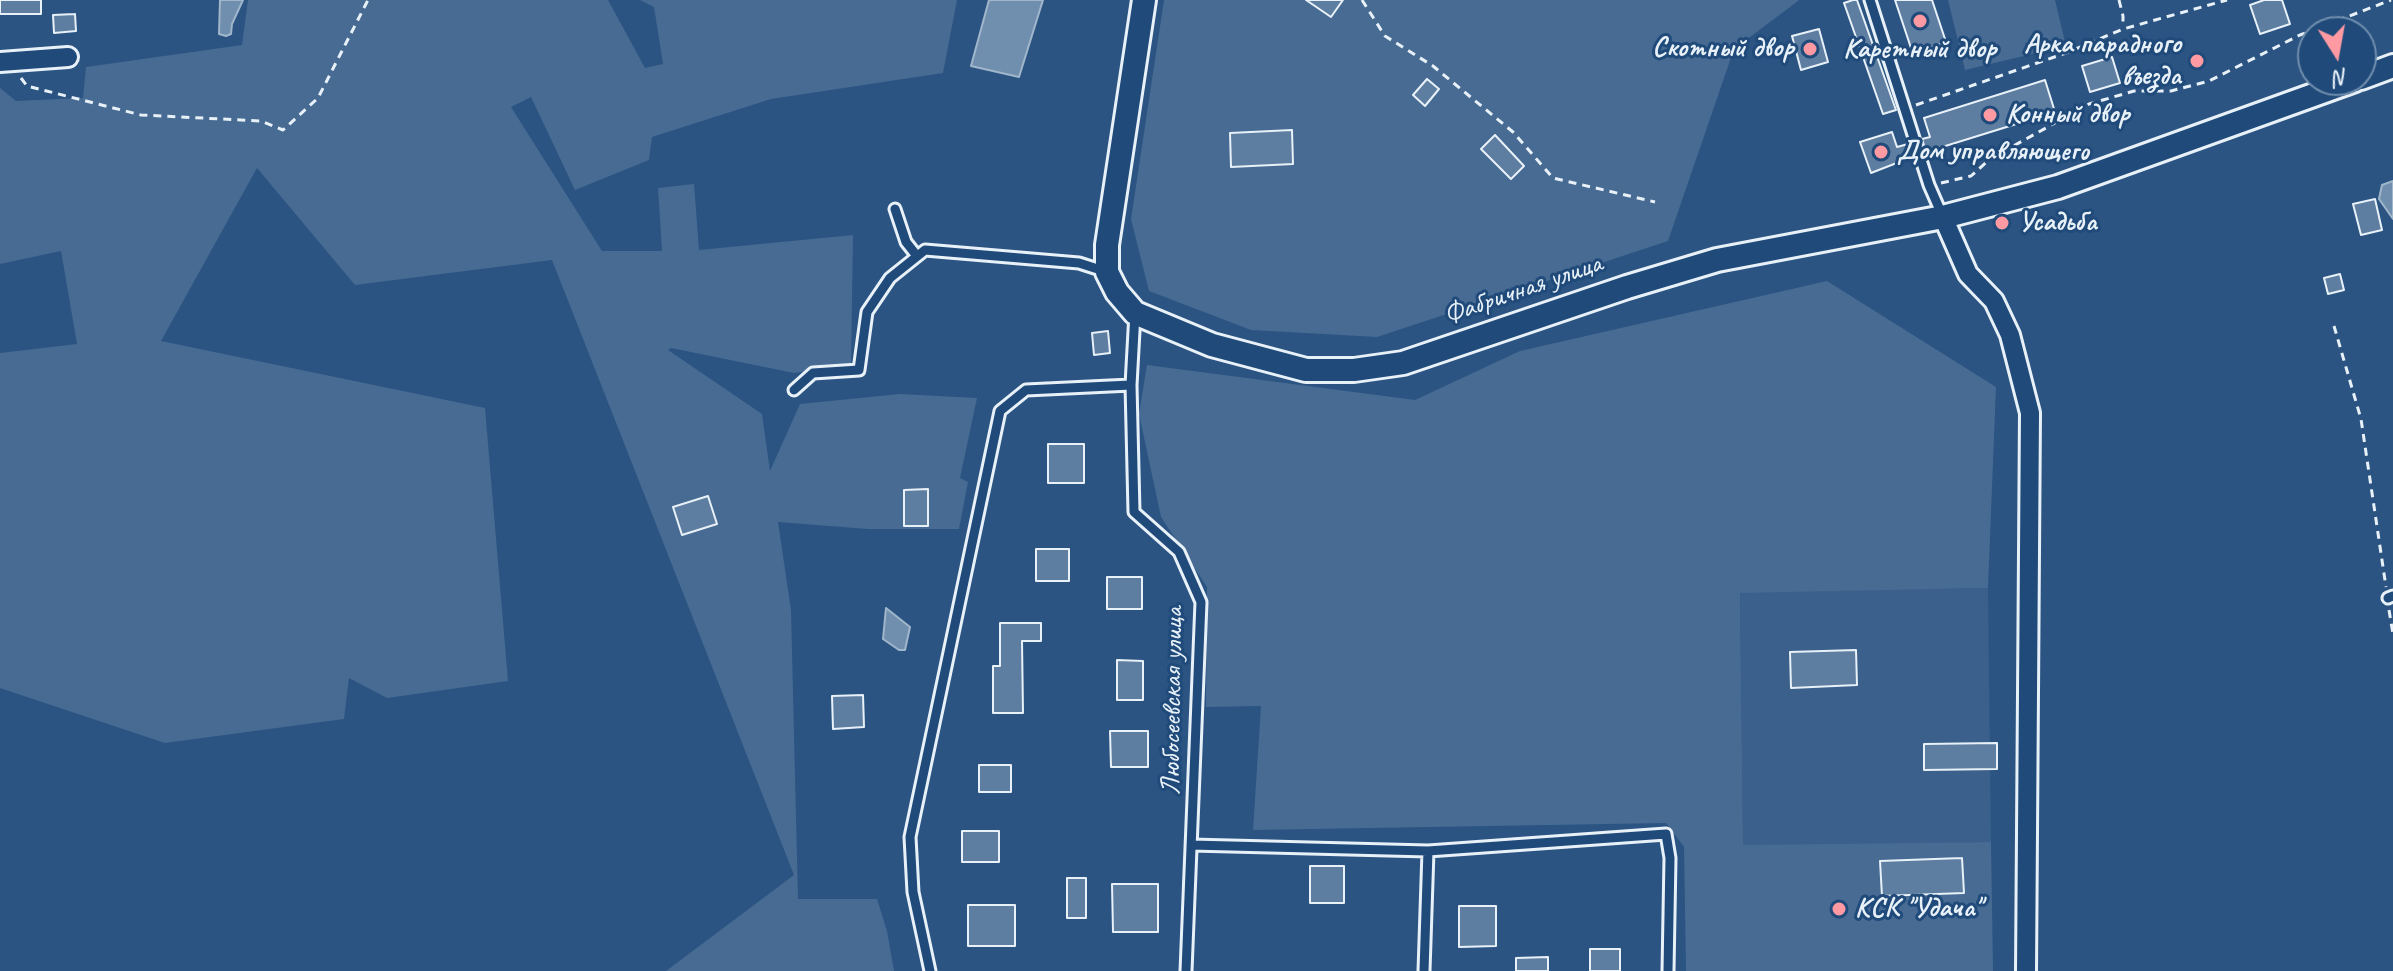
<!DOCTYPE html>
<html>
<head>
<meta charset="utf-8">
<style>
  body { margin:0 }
  #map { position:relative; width:2393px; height:971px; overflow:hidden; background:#2b5482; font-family:Caveat,sans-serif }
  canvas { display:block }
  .north { position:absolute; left:2297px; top:16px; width:80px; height:80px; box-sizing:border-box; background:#1f4a7a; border:2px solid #6f8dac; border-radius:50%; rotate:169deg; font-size:22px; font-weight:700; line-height:32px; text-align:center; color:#e8f1f8 }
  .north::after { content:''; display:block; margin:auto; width:28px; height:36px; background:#ff9aa2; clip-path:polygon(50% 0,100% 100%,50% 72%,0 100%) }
</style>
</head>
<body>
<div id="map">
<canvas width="2393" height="971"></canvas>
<div class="north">N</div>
</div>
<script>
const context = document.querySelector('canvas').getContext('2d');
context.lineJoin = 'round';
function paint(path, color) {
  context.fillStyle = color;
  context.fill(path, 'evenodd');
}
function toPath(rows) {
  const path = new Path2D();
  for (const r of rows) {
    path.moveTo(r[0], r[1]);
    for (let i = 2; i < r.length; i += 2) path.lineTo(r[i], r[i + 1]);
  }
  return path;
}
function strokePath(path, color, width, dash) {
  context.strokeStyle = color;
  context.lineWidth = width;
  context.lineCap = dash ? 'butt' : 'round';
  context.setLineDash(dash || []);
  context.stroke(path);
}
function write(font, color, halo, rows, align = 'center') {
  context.font = font + ' Caveat,sans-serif';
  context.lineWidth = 6;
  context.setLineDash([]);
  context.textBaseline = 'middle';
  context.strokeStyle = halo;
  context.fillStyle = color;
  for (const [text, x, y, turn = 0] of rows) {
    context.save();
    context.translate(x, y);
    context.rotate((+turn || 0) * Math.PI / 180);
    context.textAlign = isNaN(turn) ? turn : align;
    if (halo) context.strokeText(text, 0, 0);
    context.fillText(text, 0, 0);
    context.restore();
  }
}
const built = toPath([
  [1988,588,1991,842,1743,846,1740,592]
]);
const green = toPath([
  [248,0,608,0,645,68,663,64,654,7,640,0,957,0,943,73,771,99,652,137,649,160,575,190,531,97,511,107,602,251,662,251,658,188,694,184,699,250,853,235,851,365,794,373,671,348,668,350,762,414,770,471,800,404,900,394,977,398,960,478,968,482,959,529,868,529,778,522,791,610,798,899,877,899,887,931,894,971,666,971,794,875,552,260,355,285,257,168,161,341,485,408,508,681,387,698,349,678,344,719,165,743,0,688,0,353,77,344,61,251,0,264,0,88,16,101,83,98,86,67,242,45],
  [1164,0,1798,0,1798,1,1734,49,1668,241,1377,337,1251,330,1149,291,1131,219],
  [1948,0,2055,0,2066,46,1965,70],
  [1827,281,1996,387,1988,588,1740,593,1743,845,1991,842,1993,971,1686,971,1684,847,1666,823,1253,830,1261,706,1206,707,1207,587,1161,517,1139,414,1147,365,1415,400,1520,351]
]);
const water = toPath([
  [220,0,243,0,232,24,231,34,226,36,219,34,220,0],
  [989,0,1043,0,1019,77,971,66,989,0],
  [2393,181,2393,219,2379,199,2382,185,2393,181],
  [886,608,910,627,905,650,899,650,883,639,886,608]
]);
const building = toPath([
  [0,0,41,0,41,14,0,14,0,0],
  [1306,0,1343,0,1331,17,1306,0],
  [1853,0,1857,0,1896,110,1883,114,1844,3,1853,0],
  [1895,0,1932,0,1946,42,1913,54,1895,0],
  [2264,0,2282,0,2290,24,2260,34,2250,5,2264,0],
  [75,14,76,31,54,33,53,15,75,14],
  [1819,29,1828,62,1801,70,1792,36,1819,29],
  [2112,57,2120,83,2090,92,2082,66,2112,57],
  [1427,79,1439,89,1425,106,1413,95,1427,79],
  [2045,80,2055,112,1926,152,1922,139,1930,137,1924,118,2045,80],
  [1292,130,1293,164,1231,167,1230,133,1292,130],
  [1892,132,1897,147,1908,144,1912,157,1871,173,1860,142,1892,132],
  [1495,135,1524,166,1511,179,1481,149,1495,135],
  [2375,199,2382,230,2361,235,2353,204,2375,199],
  [2340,274,2344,290,2328,294,2324,278,2340,274],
  [1108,331,1110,353,1094,355,1092,333,1108,331],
  [1048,444,1084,444,1084,483,1048,483,1048,444],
  [928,489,928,526,904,526,904,490,928,489],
  [708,496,717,524,682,535,673,507,708,496],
  [1036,549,1069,549,1069,581,1036,581,1036,549],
  [1107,577,1142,577,1142,609,1107,609,1107,577],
  [1000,623,1041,623,1041,641,1022,641,1023,713,993,713,993,666,1000,666,1000,623],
  [1856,650,1857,685,1791,688,1790,652,1856,650],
  [1117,660,1143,661,1143,700,1117,700,1117,660],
  [863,695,864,727,833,729,832,696,863,695],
  [1110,731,1148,731,1148,767,1111,767,1110,731],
  [1997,743,1997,769,1924,770,1924,744,1997,743],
  [979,765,1011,765,1011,792,979,792,979,765],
  [962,831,999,831,999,862,962,862,962,831],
  [1962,858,1964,893,1882,896,1880,861,1962,858],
  [1310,866,1344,866,1344,903,1310,903,1310,866],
  [1067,878,1086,878,1086,918,1067,918,1067,878],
  [1112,884,1158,884,1158,932,1113,932,1112,884],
  [968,905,1015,905,1015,946,968,946,968,905],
  [1459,906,1496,906,1496,946,1459,947,1459,906],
  [1590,949,1620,949,1620,971,1590,971,1590,949],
  [1548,957,1548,971,1516,971,1516,958,1548,957]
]);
const path = toPath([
  [1362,0,1385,36,1433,66,1513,132,1553,178,1655,202],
  [2119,0,2123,16,2123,27],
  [21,78,27,86,141,115,261,121,283,130,318,98,368,0],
  [1916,105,2066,53,2123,29,2227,0],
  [1941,183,1971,176,1990,159,2089,104,2134,91,2171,91,2209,81,2300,35,2391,0],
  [2334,326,2361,419,2386,587],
  [2389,610,2393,634]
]);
const service = toPath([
  [1870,0,1929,185,1943,217],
  [895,209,906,242,917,256],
  [1135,313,1131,385,1134,512,1179,552,1201,602,1186,971],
  [794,390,813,373,859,370,867,312,890,278,925,250,1079,263,1107,272],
  [2388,598,2393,596],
  [1191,845,1428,851,1666,834,1670,858,1668,971],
  [930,971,913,892,910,837,1000,411,1026,390,1131,385],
  [1424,971,1428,851]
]);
const minor = toPath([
  [0,62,68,57],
  [1943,217,1968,274,1994,301,2010,335,2030,413,2026,971]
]);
const tertiary = toPath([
  [1144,0,1107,245,1107,272,1117,292,1135,313,1212,345,1306,370,1354,370,1403,363,1627,287,1717,260,1943,217,2058,187,2355,80],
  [2361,78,2393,66]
]);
const markers = [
  [1920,21,8,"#ff9aa2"],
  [1810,49,8,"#ff9aa2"],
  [2197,61,8,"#ff9aa2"],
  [1990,115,8,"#ff9aa2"],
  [1881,152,8,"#ff9aa2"],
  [2002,223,8,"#ff9aa2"],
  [1839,909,8,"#ff9aa2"]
];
const poiNames = [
  ["Арка парадного",2181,45,"right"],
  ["въезда",2181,77,"right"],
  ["Скотный двор",1794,49,"right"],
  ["Каретный двор",1920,50,"center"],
  ["Конный двор",2006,115],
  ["Дом управляющего",1897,152],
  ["Усадьба",2018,223],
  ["КСК \"Удача\"",1855,909]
];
const streetNames = [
  ["Фабричная улица",1523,290,-19],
  ["Любосеевская улица",1173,701,-89]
];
paint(built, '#3a608b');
paint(green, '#476b93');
paint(water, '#708ead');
strokePath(water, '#a0b6cb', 2);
paint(building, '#5d7da1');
strokePath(building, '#e8f1f8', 2);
strokePath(service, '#e8f1f8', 15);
strokePath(minor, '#e8f1f8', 24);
strokePath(tertiary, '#e8f1f8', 28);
strokePath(path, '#e8f1f8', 3, [8, 6]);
strokePath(service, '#1f4a7a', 9);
strokePath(minor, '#1f4a7a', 18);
strokePath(tertiary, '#1f4a7a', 22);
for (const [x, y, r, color] of markers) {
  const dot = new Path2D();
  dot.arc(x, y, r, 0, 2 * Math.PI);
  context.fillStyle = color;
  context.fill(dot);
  strokePath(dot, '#1f4a7a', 3);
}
write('bold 28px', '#e8f1f8', '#1f4a7a', poiNames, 'left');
write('28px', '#e8f1f8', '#1f4a7a', streetNames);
</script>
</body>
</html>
